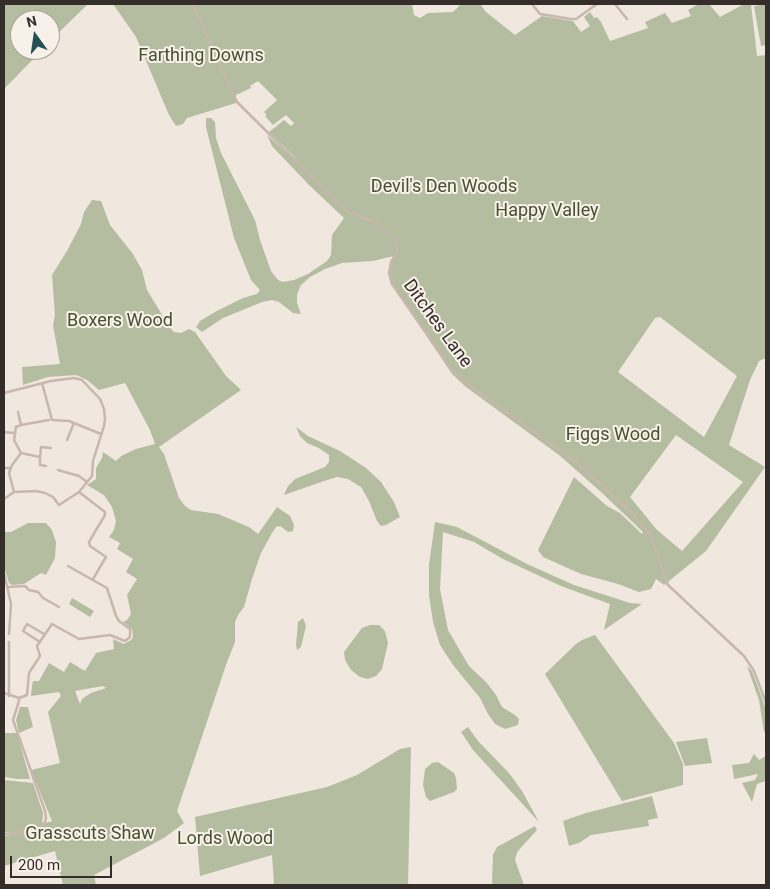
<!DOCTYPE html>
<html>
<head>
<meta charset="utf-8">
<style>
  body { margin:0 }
  #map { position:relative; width:770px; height:889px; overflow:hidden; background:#f0e7df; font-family:Roboto,sans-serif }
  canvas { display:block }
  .frame { position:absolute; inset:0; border:5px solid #352d2a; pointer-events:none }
  .north { position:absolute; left:10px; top:10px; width:50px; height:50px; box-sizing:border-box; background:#f8f1ea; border:1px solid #aaa39d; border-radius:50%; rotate:346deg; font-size:14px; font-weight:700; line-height:20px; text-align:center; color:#352d2a }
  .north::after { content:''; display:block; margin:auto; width:18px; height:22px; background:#245152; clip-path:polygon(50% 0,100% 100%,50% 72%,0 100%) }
  .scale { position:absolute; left:10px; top:856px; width:102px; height:22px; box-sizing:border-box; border:2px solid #352d2a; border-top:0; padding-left:6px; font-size:15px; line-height:18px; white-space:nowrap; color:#352d2a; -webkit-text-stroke:4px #f8f1ea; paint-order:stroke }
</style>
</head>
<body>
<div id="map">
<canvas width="770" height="889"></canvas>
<div class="frame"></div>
<div class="north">N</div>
<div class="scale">200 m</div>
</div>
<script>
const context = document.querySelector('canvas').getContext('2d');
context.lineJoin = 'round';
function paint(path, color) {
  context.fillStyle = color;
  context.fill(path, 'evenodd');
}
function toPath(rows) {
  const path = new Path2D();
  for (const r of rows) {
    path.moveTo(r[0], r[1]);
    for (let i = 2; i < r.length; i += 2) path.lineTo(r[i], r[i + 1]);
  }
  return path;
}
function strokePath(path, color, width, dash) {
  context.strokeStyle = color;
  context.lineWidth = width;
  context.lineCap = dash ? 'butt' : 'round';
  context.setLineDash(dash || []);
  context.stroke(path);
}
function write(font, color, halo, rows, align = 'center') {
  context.font = font + ' Roboto,sans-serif';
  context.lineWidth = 4;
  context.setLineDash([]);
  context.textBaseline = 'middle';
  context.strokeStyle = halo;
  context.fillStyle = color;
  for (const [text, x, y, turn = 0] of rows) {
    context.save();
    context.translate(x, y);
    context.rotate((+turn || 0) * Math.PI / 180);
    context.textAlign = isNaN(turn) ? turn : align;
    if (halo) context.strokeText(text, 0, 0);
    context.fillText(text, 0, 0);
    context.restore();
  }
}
const green = toPath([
  [4,4,88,4,50,41,50,20,20,20,20,50,42,50,4,89],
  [113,4,412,4,414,15,420,18,428,13,453,12,461,4,480,4,486,12,515,35,542,16,573,21,581,32,590,26,584,17,590,12,594,18,597,17,601,22,610,41,648,28,645,22,665,13,672,23,691,16,688,10,699,4,709,4,720,17,744,4,751,4,757,56,766,55,766,358,759,361,750,380,729,445,765,467,706,551,664,585,656,579,651,589,639,592,618,584,581,574,543,557,538,550,574,477,607,506,620,513,642,534,643,532,601,492,559,455,466,387,452,374,392,284,389,273,394,256,373,261,342,263,325,269,310,277,301,285,297,294,297,303,301,314,293,313,279,302,272,300,262,302,223,318,202,332,196,327,200,321,215,312,243,298,257,294,260,290,251,280,234,238,206,127,206,118,211,118,215,122,216,138,221,153,255,220,260,240,271,271,278,280,283,282,294,280,308,274,327,261,331,255,332,235,344,218,308,184,272,146,267,135,294,159,296,158,269,132,284,120,291,126,294,123,286,115,273,125,265,116,267,115,264,112,277,100,258,81,250,86,251,88,236,95,236,103,187,118,183,124,176,126,169,115,136,37],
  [660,317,737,376,704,437,618,372,655,318],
  [676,435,743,482,682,551,657,530,630,497],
  [766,4,766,45,761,46,754,6],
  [92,200,101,201,110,225,133,254,142,270,147,290,170,328,174,332,181,333,189,329,195,332,226,376,241,390,159,447,164,454,179,498,185,506,191,510,218,514,249,527,258,534,277,507,290,516,294,525,293,531,288,532,280,526,276,527,272,533,261,553,252,579,244,607,238,615,235,622,235,642,227,662,177,811,184,823,164,838,94,875,96,885,63,885,55,851,4,866,4,836,15,833,4,832,4,780,33,783,43,813,42,824,52,821,31,770,60,763,48,712,61,696,59,692,31,696,32,686,33,681,39,681,49,663,64,672,70,662,85,671,96,653,114,649,113,639,124,644,131,640,133,637,132,629,123,622,127,620,131,614,127,595,137,579,126,572,133,559,117,549,120,543,109,537,114,530,116,521,112,507,104,495,87,485,96,479,96,468,102,458,103,452,116,461,121,456,136,449,155,444,150,430,125,383,99,390,87,380,76,375,48,377,23,385,22,367,60,364,53,325,55,315,52,275,67,251,81,224,84,212],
  [103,686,106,688,91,693,82,699,80,704,75,691],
  [296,427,308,436,340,451,366,468,381,482,394,502,400,517,386,525,381,526,377,521,369,501,361,487,348,479,337,477,324,481,284,495,288,486,295,479,325,467,329,462,329,455,319,448,307,443,300,436],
  [435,522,457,527,527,564,574,585,630,603,642,604,604,630,610,604,561,586,503,559,474,542,443,532,440,589,448,630,469,666,486,682,496,695,502,707,515,715,519,719,518,725,505,729,495,724,488,714,480,698,453,665,440,645,433,622,429,595,429,565],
  [28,523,46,523,52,530,56,542,55,558,46,575,41,573,24,584,12,585,9,583,4,567,4,532,11,532],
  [72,598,94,611,90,617,69,604],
  [303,618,306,626,301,647,297,650,296,645,298,622],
  [370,625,379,625,385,631,388,643,382,669,376,676,368,679,360,677,351,670,345,660,344,652,362,628],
  [595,635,674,743,683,764,683,785,622,801,545,674,576,644,582,640],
  [747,666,752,671,766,709,766,732,764,732,759,700],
  [20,707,28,707,33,727,19,733,16,720],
  [468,727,478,741,509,773,522,791,539,822,473,750,461,732],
  [4,733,17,733,30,779,17,779,4,777],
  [707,738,712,763,685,766,676,742],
  [411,747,408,885,274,885,272,855,200,876,195,817,327,787,357,775,400,749],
  [754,754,759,760,766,756,766,781,757,784,752,802,742,783,755,780,758,774,734,779,732,765,749,763],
  [438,762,454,773,456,778,457,789,454,792,430,801,426,797,423,785,425,769,432,763],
  [652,796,658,818,648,820,649,826,591,835,579,843,569,846,563,821,586,813],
  [535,826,537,830,517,852,515,860,524,885,492,885,493,855,497,847]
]);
const street = toPath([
  [193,4,237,102,347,211,378,223,395,240,398,250,391,262,389,273,392,284,453,372,468,385,576,462,633,514,651,536,668,585,744,656,754,671,766,703],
  [532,4,540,14,571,19,576,19,597,4],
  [615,4,627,19],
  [42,383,52,420,69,421,101,434],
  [4,393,51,381,74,378,82,380,100,399,104,409,105,419,104,426,93,461,92,476,79,492,59,505,53,497,45,493,36,491,14,492,4,499],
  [18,412,21,425],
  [4,432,14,433],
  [67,440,74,423],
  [21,453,14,440,16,427,21,425,49,420],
  [21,453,40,457,41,447,51,448],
  [40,457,40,465,46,466],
  [4,468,11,468],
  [58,470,79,476,87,482],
  [14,492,9,473,12,465,21,453],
  [79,492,105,512,105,515,89,542,90,546,106,557,93,579],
  [4,573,11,604,9,634],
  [8,587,25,586,29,590,38,592,43,598,59,607],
  [9,642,9,696],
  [40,642,23,631,27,624,44,634],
  [4,693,19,698,27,695,29,673,40,656,37,646,52,624,79,639,110,635,125,641,130,637,130,629,119,621,116,616,107,588,68,566],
  [4,834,21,832,40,827,45,822,46,818,45,811,13,720,19,701,19,698]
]);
const parkNames = [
  ["Farthing Downs",201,56],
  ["Devil's Den Woods",444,187],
  ["Happy Valley",547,211],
  ["Boxers Wood",120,321],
  ["Figgs Wood",613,435],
  ["Grasscuts Shaw",90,834],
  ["Lords Wood",225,839]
];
const streetNames = [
  ["Ditches Lane",437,324,54]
];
paint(green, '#b5bda0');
strokePath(street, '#c7b7ac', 2.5);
write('18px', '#465130', '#f8f1ea', parkNames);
write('18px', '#352d2a', '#f8f1ea', streetNames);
</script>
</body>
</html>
